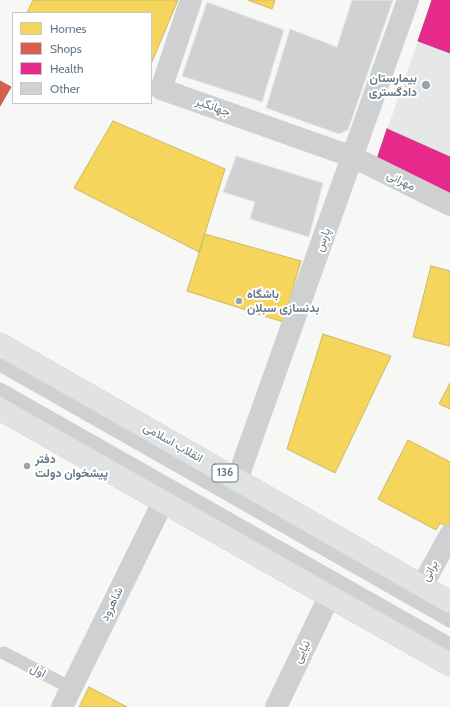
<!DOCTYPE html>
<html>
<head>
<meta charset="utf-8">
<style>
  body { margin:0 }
  #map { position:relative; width:450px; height:707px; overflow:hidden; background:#f7f7f6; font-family:Cabin,sans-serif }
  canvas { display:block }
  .legend { position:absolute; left:12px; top:12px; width:140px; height:92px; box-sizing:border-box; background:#fff; border:1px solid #c2c9cf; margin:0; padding:5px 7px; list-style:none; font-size:12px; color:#667887 }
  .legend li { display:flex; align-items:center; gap:8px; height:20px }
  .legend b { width:20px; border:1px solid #c2c9cf }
</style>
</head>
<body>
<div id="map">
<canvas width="450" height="707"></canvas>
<ul class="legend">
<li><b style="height:11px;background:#f6d55c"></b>Homes</li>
<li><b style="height:11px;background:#d6604d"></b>Shops</li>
<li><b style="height:11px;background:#e7298a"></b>Health</li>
<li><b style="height:11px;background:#d0d2d2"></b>Other</li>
</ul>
</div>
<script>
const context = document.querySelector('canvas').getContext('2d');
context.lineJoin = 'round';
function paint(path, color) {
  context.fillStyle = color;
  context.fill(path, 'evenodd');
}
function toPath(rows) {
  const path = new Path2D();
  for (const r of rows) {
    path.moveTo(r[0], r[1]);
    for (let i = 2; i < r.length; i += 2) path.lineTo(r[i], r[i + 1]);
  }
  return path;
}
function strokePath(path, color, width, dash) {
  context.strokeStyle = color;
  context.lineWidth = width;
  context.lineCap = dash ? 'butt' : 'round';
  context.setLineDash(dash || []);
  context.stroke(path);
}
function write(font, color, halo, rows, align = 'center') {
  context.font = font + ' Cabin,Vazirmatn,sans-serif';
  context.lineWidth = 4;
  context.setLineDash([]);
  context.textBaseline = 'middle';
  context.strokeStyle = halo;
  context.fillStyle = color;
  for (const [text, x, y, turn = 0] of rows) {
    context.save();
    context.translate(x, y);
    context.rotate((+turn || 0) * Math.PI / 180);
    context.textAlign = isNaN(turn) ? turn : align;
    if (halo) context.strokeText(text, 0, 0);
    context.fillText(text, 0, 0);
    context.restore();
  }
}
const built = toPath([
  [432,0,450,0,450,199,376,162]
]);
const homes = toPath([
  [33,0,178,0,151,64,151,13,27,13,33,0],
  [248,0,275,0,272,9,248,0],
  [113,121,225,169,199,252,74,188,113,121],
  [205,234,301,261,283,322,187,291,205,234],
  [431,266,450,271,450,346,413,337,431,266],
  [323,334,391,356,335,473,287,449,323,334],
  [450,383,450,409,439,404,450,383],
  [408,440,450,462,450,523,448,527,440,523,436,530,378,499,408,440],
  [89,687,127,707,79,707,89,687]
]);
const shops = toPath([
  [0,81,11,87,0,106,0,81]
]);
const health = toPath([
  [432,0,450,0,450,53,418,41,432,0],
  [387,129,450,157,450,199,376,162,387,129]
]);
const building = toPath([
  [352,0,393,0,348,130,339,134,266,108,290,29,337,47,352,0],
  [207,2,284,30,262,102,182,76,207,2],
  [236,156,323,183,309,237,250,219,255,202,223,192,236,156]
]);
const service = toPath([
  [0,365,450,621],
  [0,389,450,644],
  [4,653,71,688]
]);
const minor = toPath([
  [191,0,161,89,353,157,450,205],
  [422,586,450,535],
  [62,707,163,502],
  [276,707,329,597]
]);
const tertiary = toPath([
  [237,480,408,0]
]);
const primary = toPath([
  [0,344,450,602],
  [0,409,450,665]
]);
const markers = [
  [426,85,5,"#99a4ae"],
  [239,301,4,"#99a4ae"],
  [27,466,4,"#99a4ae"]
];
const shields = [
  [225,473,26]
];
const shieldNames = [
  ["136",225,473]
];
const poiNames = [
  ["بیمارستان",417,78,"right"],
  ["دادگستری",417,92,"right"],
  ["باشگاه",247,294],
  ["بدنسازی سبلان",247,308],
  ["دفتر",35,459],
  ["پیشخوان دولت",35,473]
];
const streetNames = [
  ["جهانگیر",213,107,20],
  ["مهرانی",401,181,26],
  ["پارس",323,240,-70],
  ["انقلاب اسلامی",173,443,30],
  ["براتی",430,571,-61],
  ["شاهرود",112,604,-64],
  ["نیایی",302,652,-64],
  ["اول",38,671,28]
];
paint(built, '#e6e7e7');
paint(homes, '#f6d55c');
strokePath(homes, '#cbb969', 1);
paint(shops, '#d6604d');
strokePath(shops, '#b4675e', 1);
paint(health, '#e7298a');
strokePath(health, '#c04189', 1);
paint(building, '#d0d2d2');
strokePath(building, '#e6e6e6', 1);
strokePath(primary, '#d4d5d5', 23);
strokePath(service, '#ced0d1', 13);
strokePath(minor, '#ced0d1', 22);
strokePath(tertiary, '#ced0d1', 22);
strokePath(primary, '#e1e2e2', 22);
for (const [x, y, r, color] of markers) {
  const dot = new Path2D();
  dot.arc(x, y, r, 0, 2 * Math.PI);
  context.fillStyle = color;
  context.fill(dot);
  strokePath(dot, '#fff', 1.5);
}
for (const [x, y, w] of shields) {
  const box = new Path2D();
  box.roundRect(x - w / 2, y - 9, w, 18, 3);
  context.fillStyle = '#fff';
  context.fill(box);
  strokePath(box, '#667887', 1);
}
write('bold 11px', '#667887', null, shieldNames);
write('bold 12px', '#667887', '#fff', poiNames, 'left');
write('12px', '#667887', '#fff', streetNames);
</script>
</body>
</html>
